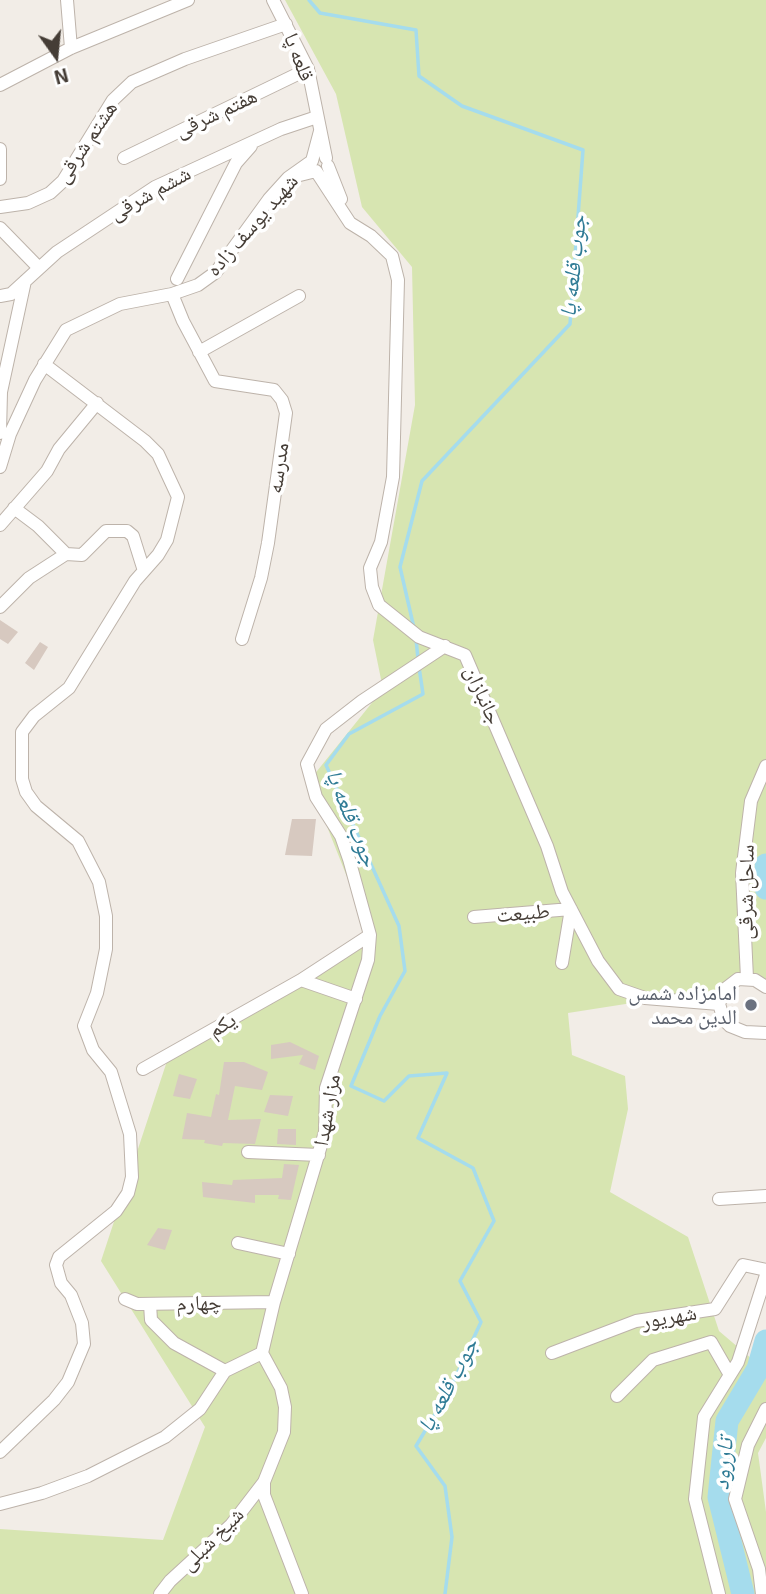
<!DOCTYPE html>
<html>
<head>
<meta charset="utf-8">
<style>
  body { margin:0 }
  #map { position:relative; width:766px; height:1594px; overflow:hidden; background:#f2ede7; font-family:"Exo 2",sans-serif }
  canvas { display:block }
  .north { position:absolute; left:21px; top:21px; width:70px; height:70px; -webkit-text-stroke:5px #fff; paint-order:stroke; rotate:165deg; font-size:19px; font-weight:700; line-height:28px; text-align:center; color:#453d36 }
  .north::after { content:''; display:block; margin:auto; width:24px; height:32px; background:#453d36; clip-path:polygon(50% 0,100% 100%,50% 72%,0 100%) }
</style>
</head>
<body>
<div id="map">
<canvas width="766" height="1594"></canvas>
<div class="north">N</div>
</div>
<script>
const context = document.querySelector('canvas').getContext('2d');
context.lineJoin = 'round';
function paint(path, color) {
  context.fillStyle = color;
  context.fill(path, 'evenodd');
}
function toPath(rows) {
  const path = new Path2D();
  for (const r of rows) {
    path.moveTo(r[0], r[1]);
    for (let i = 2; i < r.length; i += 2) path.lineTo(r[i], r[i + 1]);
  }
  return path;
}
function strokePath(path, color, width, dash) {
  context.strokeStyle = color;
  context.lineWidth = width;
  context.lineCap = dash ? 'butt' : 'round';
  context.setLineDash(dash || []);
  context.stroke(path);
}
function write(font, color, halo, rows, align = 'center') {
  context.font = font + ' "Exo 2","Noto Naskh Arabic",sans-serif';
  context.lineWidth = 7;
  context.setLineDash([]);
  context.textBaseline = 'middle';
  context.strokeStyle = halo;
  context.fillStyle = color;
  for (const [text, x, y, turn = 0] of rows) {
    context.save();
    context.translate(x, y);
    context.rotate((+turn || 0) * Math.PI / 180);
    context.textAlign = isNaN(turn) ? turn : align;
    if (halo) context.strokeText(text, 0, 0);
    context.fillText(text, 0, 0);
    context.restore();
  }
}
const green = toPath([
  [285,0,766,0,766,982,568,1013,572,1055,625,1076,628,1109,610,1192,688,1237,719,1331,766,1371,766,1438,758,1453,766,1512,766,1594,0,1594,0,1529,163,1540,205,1427,101,1261,169,1055,370,935,309,781,383,689,373,640,415,405,412,267,362,207,336,94]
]);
const stream = toPath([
  [309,0,320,13,416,30,419,76,462,106,583,150,570,324,422,481,400,567,414,628],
  [416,639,418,659],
  [419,667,423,694,349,734,326,765,399,926,405,971,380,1016,351,1086,384,1101,409,1076,447,1073,418,1138,473,1168,494,1221,460,1281,481,1322,449,1391,416,1446,445,1486,452,1537,445,1594]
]);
const river = toPath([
  [766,865,766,888],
  [743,1594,719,1497,727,1421,758,1369,766,1341]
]);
const building = toPath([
  [0,620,18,632,8,644,0,639],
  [40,642,48,647,34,670,25,663],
  [292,819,316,819,312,856,285,855],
  [290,1042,319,1056,315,1070,299,1064,303,1055,271,1059,271,1045],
  [224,1062,244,1062,268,1072,262,1090,235,1086,228,1120,261,1119,255,1144,223,1143,222,1146,204,1143,205,1140,182,1139,187,1113,211,1117,216,1094,219,1095],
  [179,1074,197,1079,190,1099,173,1096],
  [270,1095,293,1096,288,1116,264,1112],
  [278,1129,296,1129,296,1145,277,1144],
  [284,1164,299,1165,291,1200,278,1199,279,1195,255,1195,255,1203,203,1197,202,1182,232,1185,233,1180,282,1178],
  [158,1228,172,1230,165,1250,147,1245]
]);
const minor = toPath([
  [67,0,71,48],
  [273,0,308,69,326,158],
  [0,85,71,48,188,0],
  [0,149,0,179],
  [124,158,308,69],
  [328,166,341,199],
  [288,178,316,171,350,223,371,236,392,256,398,280,393,477,381,542,370,568,372,587,379,605,419,637,465,655,547,846,562,892,598,961,619,989,645,998,719,1004],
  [0,207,28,203,50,193,63,181,113,100,132,82,185,59,286,24],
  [0,228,39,268],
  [177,279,236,163,251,146],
  [0,296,11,294,57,252,155,187,281,129,317,117],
  [199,352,299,296],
  [0,433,1,392,25,281],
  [0,467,10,434,35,380,66,330,120,304,172,294],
  [14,508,38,526,66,554],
  [0,525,47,471,59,449,97,403],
  [0,607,29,578,66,554,82,555,106,531,127,531,133,536,144,571],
  [242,639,261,578,268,543,286,413,282,400,274,390,215,381,183,321,172,294,198,285,216,272,269,199,288,178,312,161,320,131],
  [474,917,571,909,562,963],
  [747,978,742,873,751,801,766,766],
  [301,980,370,935],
  [766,987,755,980,738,979,725,989,719,1004,724,1020,730,1026,745,1032,766,1033],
  [143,1069,301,980,356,999],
  [248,1152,319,1155],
  [719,1199,766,1196],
  [238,1243,289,1254],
  [125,1299,137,1304,274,1302],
  [150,1304,151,1320,174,1343,225,1371],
  [552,1353,636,1321,715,1309,743,1265,766,1270],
  [617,1396,653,1360,711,1342,730,1375],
  [0,1452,54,1400,68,1382,84,1344,82,1323,71,1295,61,1283,56,1265,59,1257,116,1211,128,1193,132,1177,130,1134,111,1072,93,1050,84,1026,97,993,106,949,106,916,99,882,78,841,36,806,26,792,22,779,22,732,34,716,69,688,135,581,158,555,167,540,178,497,158,454,145,441,44,364],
  [0,1504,42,1493,88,1476,165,1437,200,1409,225,1371,262,1353],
  [160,1594,170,1581,231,1525,264,1482],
  [302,1594,264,1495,264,1482,284,1432,285,1407,281,1388,262,1353,274,1302,325,1132,326,1088,368,960,370,935,349,859,341,836,316,797,307,764,326,729,362,701,445,646],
  [719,1594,695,1499,704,1417,738,1362,766,1275],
  [762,1594,759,1569,735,1499,748,1445,766,1409]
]);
const markers = [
  [751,1005,7,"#6b7280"]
];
const streetNames = [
  ["قلعه پا",299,57,69],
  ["هفتم شرقی",216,113,-25],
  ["هشتم شرقی",86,142,-56],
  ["ششم شرقی",150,193,-29],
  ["شهید یوسف زاده",252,225,-49],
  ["مدرسه",278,468,-82],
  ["جانبازان",483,695,66],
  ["ساحل شرقی",746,892,-89],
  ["طبیعت",523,913,-5],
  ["یکم",222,1025,-32],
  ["مزار شهدا",327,1110,-80],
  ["چهارم",199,1303,-1],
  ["شهریور",669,1317,-10],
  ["شیخ شبلی",212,1539,-45]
];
const worshipNames = [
  ["امامزاده شمس",737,993],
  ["الدین محمد",737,1017]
];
const waterNames = [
  ["جوب قلعه پا",573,266,-84],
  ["جوب قلعه پا",352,818,68],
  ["جوب قلعه پا",448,1385,-62],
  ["تاررود",723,1464,-85]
];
paint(green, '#d7e5b1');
strokePath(stream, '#a5dced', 3.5);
strokePath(river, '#a5dced', 23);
paint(building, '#d7c9c0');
strokePath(minor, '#bdb3aa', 14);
strokePath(minor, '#fff', 12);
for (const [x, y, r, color] of markers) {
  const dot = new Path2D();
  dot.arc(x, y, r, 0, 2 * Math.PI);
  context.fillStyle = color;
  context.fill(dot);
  strokePath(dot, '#fff', 2.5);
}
write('21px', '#453d36', '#fff', streetNames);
write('21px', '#5b616d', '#fff', worshipNames, 'right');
write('italic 23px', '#2f7b95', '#fff', waterNames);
</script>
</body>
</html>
